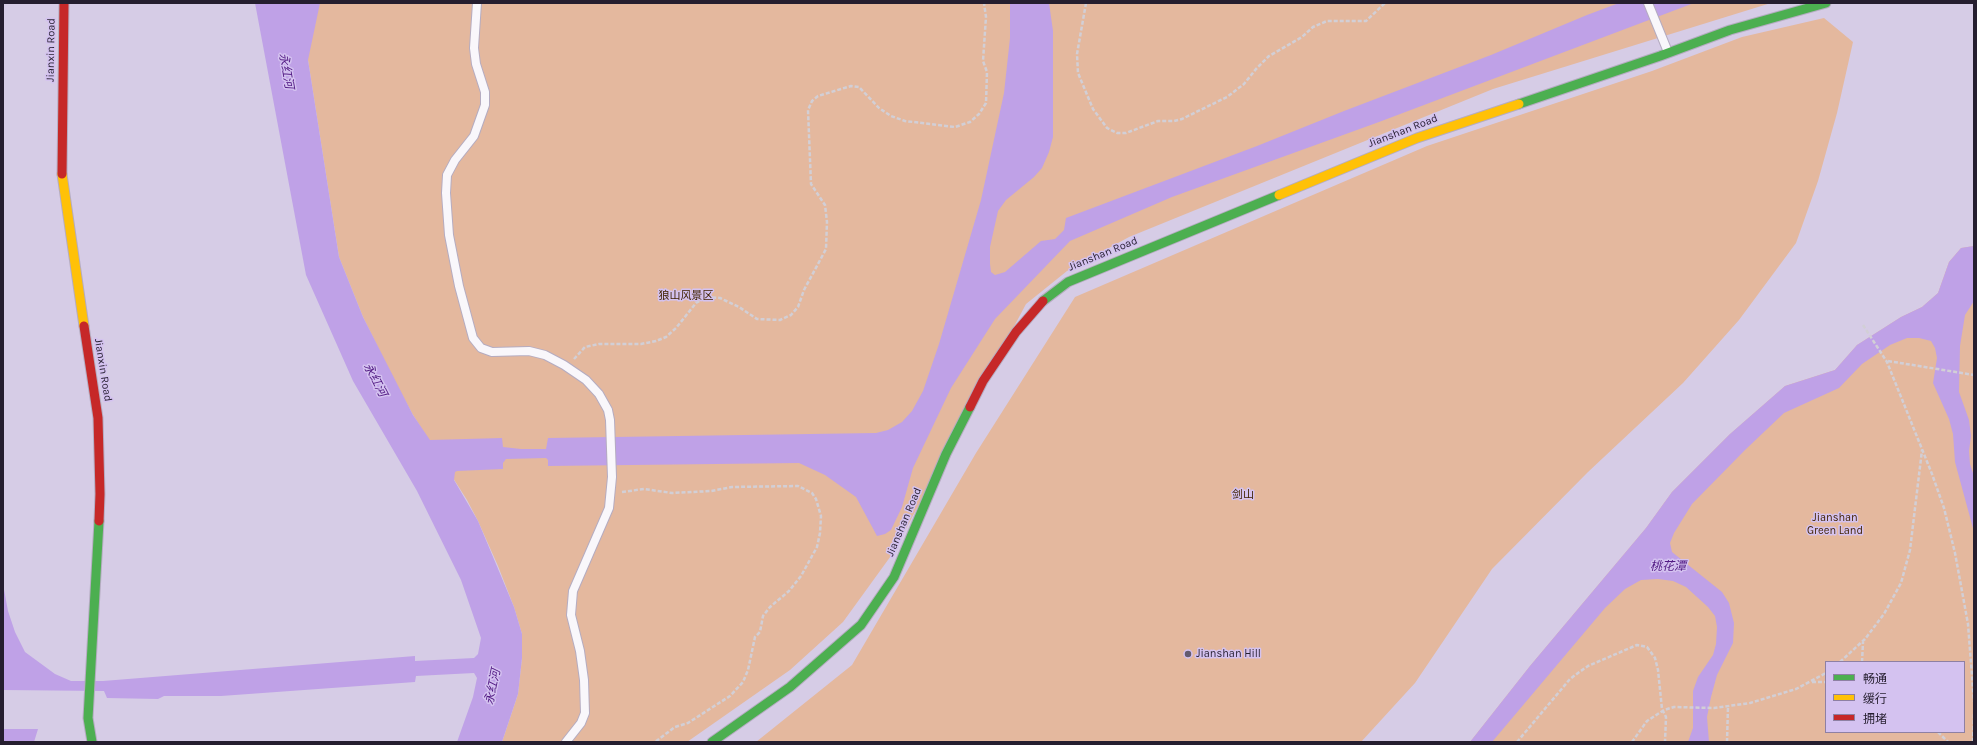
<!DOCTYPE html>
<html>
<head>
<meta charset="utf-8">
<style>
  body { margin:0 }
  #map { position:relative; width:1977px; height:745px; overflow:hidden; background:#d6cce6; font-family:Karla,"Noto Sans SC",sans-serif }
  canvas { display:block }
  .frame { position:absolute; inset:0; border:4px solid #251e2f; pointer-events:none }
  .legend { position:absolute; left:1825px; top:661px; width:140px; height:72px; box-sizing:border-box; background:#d4c2f0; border:1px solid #8e80a3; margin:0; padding:5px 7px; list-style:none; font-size:12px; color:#251e2f }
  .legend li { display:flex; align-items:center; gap:8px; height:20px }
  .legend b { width:20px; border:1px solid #8e80a3 }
</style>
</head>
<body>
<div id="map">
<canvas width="1977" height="745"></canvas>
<div class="frame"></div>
<ul class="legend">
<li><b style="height:5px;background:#4caf50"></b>畅通</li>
<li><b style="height:5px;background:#ffc107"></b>缓行</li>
<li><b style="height:5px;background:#c62828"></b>拥堵</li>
</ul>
</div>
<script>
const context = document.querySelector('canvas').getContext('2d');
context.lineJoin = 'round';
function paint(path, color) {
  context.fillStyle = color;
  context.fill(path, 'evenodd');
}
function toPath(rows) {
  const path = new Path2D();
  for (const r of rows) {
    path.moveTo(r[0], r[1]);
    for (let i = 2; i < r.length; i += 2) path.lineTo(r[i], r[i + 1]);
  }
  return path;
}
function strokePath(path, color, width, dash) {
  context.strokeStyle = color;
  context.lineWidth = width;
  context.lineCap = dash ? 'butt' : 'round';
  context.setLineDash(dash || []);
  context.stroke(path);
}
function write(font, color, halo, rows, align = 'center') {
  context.font = font + ' Karla,"Noto Sans SC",sans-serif';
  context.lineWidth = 3;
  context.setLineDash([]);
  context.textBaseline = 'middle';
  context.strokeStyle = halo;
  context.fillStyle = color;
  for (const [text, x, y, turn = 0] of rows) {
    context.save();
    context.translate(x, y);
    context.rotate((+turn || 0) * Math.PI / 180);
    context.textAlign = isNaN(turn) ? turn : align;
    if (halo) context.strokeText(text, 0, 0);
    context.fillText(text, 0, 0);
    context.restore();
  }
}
const green = toPath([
  [296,3,1771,3,1493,89,1129,237,1067,271,1026,304,893,553,843,622,790,670,687,742,502,742,518,694,522,658,522,634,514,607,498,566,478,521,467,500,413,415,394,380,363,317,339,257,308,60],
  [1824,18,1853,42,1837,113,1818,181,1796,243,1739,320,1683,383,1588,472,1492,569,1415,683,1361,742,756,742,852,665,976,453,1075,297,1427,146,1652,71,1742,37],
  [1974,246,1974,742,1470,742,1530,666,1646,528,1672,492,1730,434,1785,386,1835,370,1857,345,1901,317,1922,307,1938,293,1949,262,1961,248],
  [1826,662,1964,662,1964,732,1826,732]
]);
const water = toPath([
  [255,3,320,3,308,60,339,257,363,317,413,415,430,440,502,438,503,447,521,449,546,449,548,438,876,433,888,430,902,422,912,411,923,391,939,344,981,200,1004,93,1010,38,1010,3,1049,3,1053,31,1053,137,1049,152,1042,168,1034,177,1006,200,998,211,990,247,990,264,991,272,995,275,1005,272,1041,241,1055,239,1064,230,1066,218,1257,146,1344,111,1491,55,1587,15,1619,3,1694,3,1379,122,1172,197,1070,241,995,319,951,388,913,468,902,507,891,530,885,534,877,536,856,497,825,475,799,463,548,466,548,460,546,458,506,459,503,463,503,469,457,471,455,472,454,480,478,521,514,607,522,634,522,658,518,694,502,742,457,742,473,697,477,678,474,673,416,676,415,682,221,696,164,696,158,699,107,698,104,691,3,690,3,584,8,611,15,632,25,652,55,674,71,681,103,681,415,656,415,661,474,658,478,654,481,638,461,580,417,491,353,381,306,275],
  [1974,246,1974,301,1965,315,1960,346,1959,392,1969,420,1971,436,1969,451,1970,464,1974,476,1974,532,1955,462,1953,434,1949,419,1933,383,1937,358,1935,348,1931,341,1919,338,1907,338,1890,345,1862,364,1839,388,1784,413,1745,450,1692,504,1674,533,1670,543,1672,552,1722,592,1729,603,1734,623,1733,643,1717,675,1711,697,1707,717,1709,742,1688,742,1693,728,1693,691,1698,677,1713,655,1716,644,1717,627,1715,616,1708,607,1686,587,1673,581,1658,579,1641,580,1625,589,1605,608,1492,742,1470,742,1530,666,1646,528,1672,492,1730,434,1785,386,1835,370,1857,345,1901,317,1922,307,1938,293,1949,262,1961,248],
  [3,729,38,729,34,742,3,742]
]);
const path = toPath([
  [1086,3,1077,54,1078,73,1093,109,1107,128,1117,133,1126,133,1158,121,1174,121,1182,119,1227,97,1244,84,1256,69,1269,56,1302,37,1313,27,1327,21,1366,21,1385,3],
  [1863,325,1887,362,1932,474,1944,508,1955,553,1968,624,1974,702],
  [574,359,585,347,599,344,641,344,656,341,666,337,676,328,696,303,706,297,720,298,739,307,757,319,780,320,791,315,798,307,804,290,826,249,827,222,825,205,811,184,808,110,812,101,818,96,851,86,859,87,879,108,891,116,905,121,955,127,970,122,979,114,986,103,987,72,983,61,986,17,984,3],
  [1888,361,1974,375],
  [622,492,644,489,672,493,711,491,732,487,798,486,812,493,816,499,821,516,820,533,817,547,801,576,789,591,770,607,763,616,760,632,755,637,748,670,743,682,730,696,688,723,675,727,655,742],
  [1840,662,1865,639,1884,614,1901,583,1910,550,1922,450],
  [1862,662,1863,642],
  [1812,682,1826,682],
  [1938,732,1948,742],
  [1517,742,1570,679,1578,673,1588,666,1637,645,1647,647,1655,658,1658,670,1662,709,1666,717,1665,742],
  [1632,742,1647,721,1664,710,1674,707,1714,708,1750,703,1796,689,1826,673],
  [1727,742,1728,707],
  [1973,742,1974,714]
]);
const lane = toPath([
  [477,3,474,48,476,64,485,92,485,105,474,136,455,160,447,175,446,193,449,235,459,286,473,338,481,348,492,352,529,351,545,355,564,365,586,380,599,394,608,410,610,420,612,477,609,508,573,591,571,615,580,651,584,680,585,713,581,723,566,742],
  [1648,3,1668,52]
]);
const fast = toPath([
  [1519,104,1660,56,1730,30,1826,3],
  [1043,301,1068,282,1279,195],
  [92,742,88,718,99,521],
  [712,742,790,687,861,625,894,577,946,454,970,407]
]);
const slow = toPath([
  [62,174,84,326],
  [1279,195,1417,138,1519,104]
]);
const jam = toPath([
  [62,174,64,3],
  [84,326,98,418,100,494,99,521],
  [970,407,983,381,1016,332,1043,301]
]);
const markers = [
  [1188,654,4,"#635b6f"]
];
const streetNames = [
  ["Jianxin Road",51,50,-89],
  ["Jianshan Road",1403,131,-21],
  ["Jianshan Road",1103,254,-22],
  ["Jianxin Road",103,370,81],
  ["Jianshan Road",904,522,-67]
];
const parkNames = [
  ["狼山风景区",686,296],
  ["剑山",1243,495],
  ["Jianshan",1835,518],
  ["Green Land",1835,531]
];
const poiNames = [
  ["Jianshan Hill",1196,654]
];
const waterNames = [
  ["永红河",286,71,80],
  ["永红河",375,380,62],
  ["桃花潭",1668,567],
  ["永红河",493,687,-78]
];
paint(green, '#e4b89e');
paint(water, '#bfa1e7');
strokePath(lane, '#b5acc1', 10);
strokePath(fast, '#b5acc1', 11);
strokePath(slow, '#b5acc1', 11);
strokePath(jam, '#b5acc1', 11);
strokePath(path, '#d2cfd6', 2.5, [4, 2]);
strokePath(lane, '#f9f7fb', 8);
strokePath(fast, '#4caf50', 9);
strokePath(slow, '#ffc107', 9);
strokePath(jam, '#c62828', 9);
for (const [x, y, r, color] of markers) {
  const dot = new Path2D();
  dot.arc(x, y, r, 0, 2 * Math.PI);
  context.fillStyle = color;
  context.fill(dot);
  strokePath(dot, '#d4c2f0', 1.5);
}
write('11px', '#251e2f', '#d4c2f0', streetNames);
write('11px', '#402200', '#d4c2f0', parkNames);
write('11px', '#251e2f', '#d4c2f0', poiNames, 'left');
write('italic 12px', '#511983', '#d4c2f0', waterNames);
</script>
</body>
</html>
